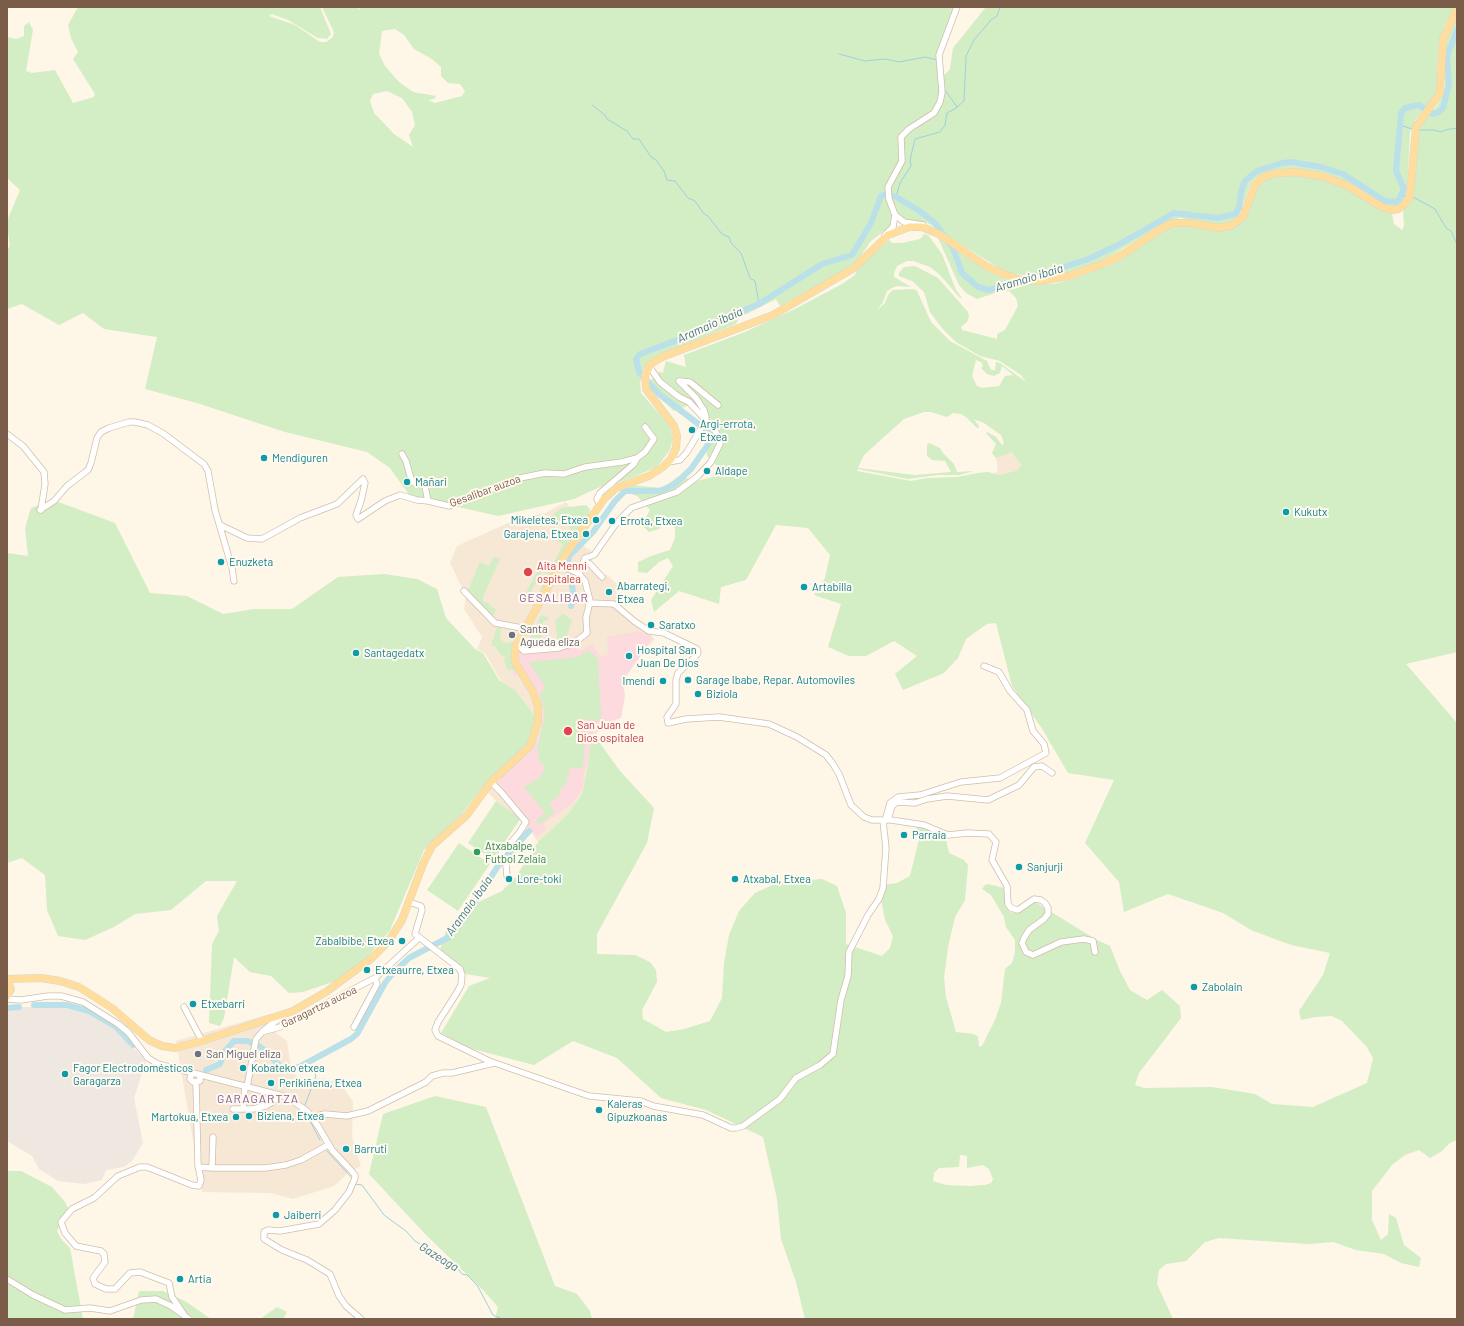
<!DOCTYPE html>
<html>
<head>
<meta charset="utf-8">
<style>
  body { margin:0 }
  #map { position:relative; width:1464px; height:1326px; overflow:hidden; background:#fef6e7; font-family:Barlow,sans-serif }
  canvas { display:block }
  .frame { position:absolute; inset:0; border:8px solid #7a5c49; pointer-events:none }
</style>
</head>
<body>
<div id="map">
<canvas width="1464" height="1326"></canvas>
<div class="frame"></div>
</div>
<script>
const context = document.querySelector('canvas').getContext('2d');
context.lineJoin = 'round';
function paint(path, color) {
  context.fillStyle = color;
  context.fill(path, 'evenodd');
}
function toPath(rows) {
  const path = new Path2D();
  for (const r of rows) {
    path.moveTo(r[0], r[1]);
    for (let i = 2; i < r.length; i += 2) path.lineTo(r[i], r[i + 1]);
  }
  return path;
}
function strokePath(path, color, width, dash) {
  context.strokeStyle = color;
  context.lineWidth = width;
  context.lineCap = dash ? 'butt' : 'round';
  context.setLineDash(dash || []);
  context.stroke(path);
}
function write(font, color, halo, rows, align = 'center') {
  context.font = font + ' Barlow,sans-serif';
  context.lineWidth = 4;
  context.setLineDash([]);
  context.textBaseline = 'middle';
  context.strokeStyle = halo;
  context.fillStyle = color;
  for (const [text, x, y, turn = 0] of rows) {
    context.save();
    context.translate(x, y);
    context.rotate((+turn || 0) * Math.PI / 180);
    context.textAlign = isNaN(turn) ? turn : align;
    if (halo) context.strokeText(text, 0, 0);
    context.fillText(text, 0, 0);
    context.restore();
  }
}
const residential = toPath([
  [1007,452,1012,452,1018,458,1021,465,1018,470,1000,475,995,474,998,470,996,458],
  [566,502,576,516,574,526,576,537,580,544,597,554,587,559,600,576,607,575,619,586,615,588,618,597,615,599,617,601,615,603,655,639,637,657,622,680,606,722,591,740,588,765,582,794,568,814,538,842,521,818,496,801,483,787,535,716,516,691,509,688,499,678,485,653,477,649,482,637,464,609,466,596,450,563,457,546,517,519,545,513],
  [270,1014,276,1033,287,1041,291,1067,299,1081,322,1078,341,1084,353,1102,352,1137,361,1166,349,1172,334,1186,293,1199,271,1193,202,1192,176,1041]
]);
const industrial = toPath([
  [7,1007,47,1007,80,1009,107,1023,126,1039,146,1061,134,1098,143,1143,132,1161,124,1167,106,1170,102,1180,84,1184,58,1181,39,1169,32,1156,7,1141]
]);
const medical = toPath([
  [638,631,651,635,652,639,623,681,625,696,621,718,597,726,591,735,588,764,585,769,582,790,573,802,554,817,551,817,543,824,546,829,537,837,530,829,525,819,497,785,501,778,532,751,538,739,542,726,543,711,538,692,525,671,514,676,512,672,516,671,516,649,572,646,580,651,592,644,600,656,608,655,607,637]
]);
const green = toPath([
  [78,7,320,7,331,34,327,39,318,38,288,20,272,14,269,16,295,25,320,42,326,42,333,37,334,32,322,7,357,7,359,9,363,7,954,7,937,52,937,72,943,76,950,69,953,48,986,7,1454,7,1444,26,1439,44,1437,69,1438,87,1434,97,1416,119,1410,132,1407,191,1403,204,1393,208,1378,202,1376,199,1353,185,1332,177,1269,171,1258,176,1251,183,1238,218,1232,223,1223,225,1180,218,1169,221,1102,261,1067,273,1038,278,1005,272,926,222,908,221,894,215,892,225,871,241,858,260,846,269,780,306,776,299,739,318,736,324,666,352,649,361,643,369,640,383,641,393,669,425,673,438,670,450,657,467,626,480,600,487,574,499,498,516,410,496,390,468,367,452,285,432,197,403,145,389,157,337,104,329,83,313,59,325,22,304,7,309,7,251,10,246,7,225,9,216,20,190,7,178,7,37,16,39,24,36,24,26,29,22,33,30,26,71,32,73,55,70,73,103,94,97,95,94,73,59,78,52,71,38,68,25],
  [395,29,404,35,414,49,432,59,441,67,441,76,448,83,460,84,465,91,462,96,435,103,428,100,434,99,436,96,413,92,399,82,385,66,379,54,382,31],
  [387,91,402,98,412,112,415,125,409,135,413,147,394,134,374,113,370,101,373,94],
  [1457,15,1457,652,1406,664,1457,723,1457,1140,1450,1143,1442,1151,1430,1158,1419,1150,1405,1155,1392,1165,1372,1191,1372,1220,1381,1240,1388,1234,1389,1214,1396,1218,1404,1245,1421,1258,1419,1267,1401,1263,1384,1254,1356,1250,1333,1242,1308,1244,1219,1238,1205,1242,1186,1261,1166,1264,1159,1270,1157,1284,1173,1319,805,1319,796,1282,781,1239,777,1199,763,1137,706,1110,661,1098,617,1058,573,1041,534,1065,469,1048,441,1033,469,986,490,978,466,974,439,953,447,928,468,907,502,891,515,878,538,842,568,814,582,794,588,765,591,740,594,735,620,771,654,808,647,843,597,934,597,954,635,955,650,962,656,970,657,982,642,1010,643,1019,666,1032,684,1029,710,1021,722,998,724,963,729,935,739,911,755,893,777,883,822,879,837,886,846,913,846,944,882,956,890,948,893,936,885,920,881,899,884,885,897,883,910,876,919,839,916,825,943,835,946,839,949,853,964,860,968,865,965,900,955,917,948,947,944,978,946,997,956,1032,974,1034,978,1037,979,1047,982,1046,995,1020,1001,1003,1005,969,1012,963,1015,952,1015,940,1006,927,1004,917,991,895,982,889,985,885,988,884,1004,888,1006,906,1010,912,1018,913,1035,902,1095,939,1110,946,1120,971,1130,990,1147,1000,1162,990,1180,1006,1181,1018,1139,1073,1135,1085,1144,1088,1212,1087,1255,1094,1272,1104,1313,1107,1367,1083,1373,1058,1366,1046,1342,1021,1332,1016,1315,1017,1301,1020,1299,1011,1323,975,1330,953,1291,945,1251,930,1223,913,1168,894,1124,912,1119,882,1085,843,1114,780,1068,773,1041,727,1012,686,996,623,987,624,966,639,958,658,944,673,903,690,895,674,917,656,894,641,866,656,849,656,828,647,841,604,814,595,825,578,830,555,808,528,776,525,746,580,721,587,719,604,679,591,654,612,651,600,673,566,668,558,659,562,647,573,638,572,638,562,651,556,670,550,675,538,675,528,667,521,659,529,649,532,642,525,650,510,637,496,620,490,631,485,662,488,679,476,697,481,716,476,718,467,707,456,704,432,711,419,694,403,674,411,652,391,651,380,659,372,665,373,663,372,666,361,686,367,684,355,745,332,795,309,842,284,855,275,857,269,889,240,892,243,902,243,920,239,923,236,923,234,928,235,942,254,956,290,962,298,960,298,940,275,930,267,913,261,907,261,897,266,894,273,894,277,911,287,897,286,892,288,887,291,883,302,877,310,885,303,888,295,893,290,914,289,917,291,931,322,950,341,987,361,991,370,995,370,996,362,1000,363,1026,382,1021,375,1000,361,980,356,956,342,942,328,930,312,924,292,912,281,899,276,899,273,904,267,915,266,938,278,968,312,969,317,967,322,961,327,962,330,997,339,997,334,1005,330,1018,306,1016,298,1009,291,998,292,977,299,966,293,959,285,938,238,994,274,1009,281,1022,283,1054,284,1070,280,1106,267,1127,256,1167,228,1185,226,1220,231,1235,227,1246,217,1254,190,1262,181,1269,178,1294,175,1307,176,1333,182,1392,213,1394,224,1402,230,1404,226,1403,209,1408,204,1418,127,1437,106,1443,95,1445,86,1444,53,1447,36],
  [976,360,981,362,983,366,981,368,987,374,994,376,1000,373,1002,366,1013,375,1005,376,999,386,982,388,977,386,972,376],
  [924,412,931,412,947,417,953,413,961,414,966,417,977,428,979,428,979,426,974,419,984,423,1001,435,1004,443,1002,445,996,437,987,432,986,433,996,444,992,453,996,458,1012,452,1021,465,1018,470,1000,475,988,472,978,473,957,477,927,478,911,481,857,471,858,469,908,479,938,475,959,475,974,471,957,472,954,464,943,453,940,448,929,443,927,445,927,456,932,460,945,461,951,472,914,475,858,468,864,455,904,419],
  [960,1155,967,1156,967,1168,983,1165,989,1169,993,1179,991,1183,985,1185,969,1186,946,1185,933,1181,934,1173,939,1168,959,1167],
  [53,500,115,523,150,593,187,596,223,614,254,609,292,609,338,577,384,574,417,579,437,589,446,618,475,649,483,653,499,680,516,691,535,716,528,744,483,787,461,815,424,850,390,930,365,960,339,980,303,992,289,993,271,976,250,972,234,957,224,1018,220,1026,209,1023,212,944,219,931,217,916,237,881,206,881,171,910,135,914,114,927,85,940,58,936,47,910,45,875,22,858,7,863,7,553,28,556,25,528,31,508],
  [586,505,590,509,589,515,570,540,535,606,533,606,533,604,523,599,540,566,548,570,547,574,542,571,528,598,535,601,563,544,552,538,571,533,567,519,550,523,547,519,562,508],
  [494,557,500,559,483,597,483,601,490,604,490,606,496,609,494,615,491,616,466,590,469,588,480,562,489,566],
  [563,614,572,620,565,642,558,645,555,620],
  [541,615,549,618,546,621,544,620,540,629,542,640,530,641,530,638],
  [498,627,501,628,500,637,502,641,506,643,513,642,511,656,512,664,516,670,514,671,511,669,509,671,504,661,505,656,501,655,495,646,492,646,492,640,494,638,496,629],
  [589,650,598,659,601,721,581,719,577,739,585,740,583,769,570,767,566,784,560,790,561,794,549,804,555,812,539,825,536,821,545,813,524,787,540,777,546,768,538,760,539,754,537,749,545,716,540,692,546,688,529,662,578,657],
  [496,801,521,818,493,859,468,843],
  [459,843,490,864,458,911,427,890],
  [435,1096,486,1107,555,1286,577,1294,590,1311,592,1319,495,1319,498,1307,483,1290,427,1236,369,1174,383,1114],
  [7,1171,21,1171,52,1187,65,1202,68,1208,57,1231,62,1240,70,1248,83,1319,7,1319],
  [139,1291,163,1291,185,1301,211,1319,133,1319],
  [277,1307,287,1312,283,1319,260,1319]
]);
const stream = toPath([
  [839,54,865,61,885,59,899,62,925,57,937,60],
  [945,90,957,107],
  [592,105,605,115,607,119,627,131,633,139,639,139,651,157,656,160,664,171,667,180,675,181,688,198,695,201,704,214,708,216,722,234,729,237,731,243,741,253,750,278,755,281,759,304],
  [1400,125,1412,129],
  [1420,130,1434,130,1441,132,1445,130,1457,128],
  [896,197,900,183,911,166,910,160,915,139,940,132,945,125,947,113,956,108,964,101,966,56,974,40,991,20,997,16,1000,7],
  [1401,197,1407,195],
  [1413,197,1435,209,1446,228,1451,231,1457,244],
  [301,1066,313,1070,316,1076,305,1105],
  [308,1117,320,1140],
  [327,1151,352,1178],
  [355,1184,362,1185,384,1215,406,1231,415,1241,453,1263,462,1274,467,1275,477,1285,493,1315,502,1319]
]);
const river = toPath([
  [571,606,574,596,567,563,570,555,593,532,615,501,625,491,659,491,674,485,691,469,707,446,711,437,705,429,659,394,639,372,636,359,640,354,704,330,720,320,759,304,822,264,852,255,871,223,881,196,886,194,896,197,921,212,935,223,953,248,962,273,978,287,989,290,1086,260,1118,245,1174,213,1217,218,1235,214,1239,208,1241,192,1245,181,1257,171,1282,163,1291,162,1321,167,1343,174,1385,201,1398,202,1404,189,1396,171,1401,113,1405,108,1419,105,1433,114,1439,112,1443,108,1449,84,1447,56,1457,30],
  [34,1005,67,1005,89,1011,116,1027,133,1045],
  [7,1008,19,1007],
  [206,1070,220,1064,225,1051,234,1041,247,1041,257,1045,263,1049,284,1070,289,1071,301,1066,351,1039,357,1034,385,983,393,973,409,958,449,937,463,920,498,866,529,831]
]);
const minor = toPath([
  [923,225,904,222,895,215,889,199,888,187,902,161,901,137,909,129,934,113,940,102,942,92,939,55,957,7],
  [885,235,893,227,895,215],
  [649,366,660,382,679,397,689,402,704,418,705,422,687,452,680,460,668,462],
  [7,434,23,446,44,472,45,484,41,510],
  [402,454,406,461,411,479,414,483,424,482,428,501],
  [599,504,597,499,600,493,634,464,637,458],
  [40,510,54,501,67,486,88,470,91,463,97,438,101,432,109,428,129,422,135,422,148,425,164,434,197,459,204,464,208,471,215,510,232,568,234,581],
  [220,525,247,538,262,539,300,518,337,504,363,479,365,483,361,501,356,515,358,519,385,501,400,495,417,500,428,501,449,506,520,478,545,473,564,474,585,467,622,462,637,458,645,452,654,439,645,427],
  [584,561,590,564,602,577],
  [579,574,585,558,594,555,615,525,631,508,677,492,698,476,711,462,720,444,716,432,704,418,706,417,704,410,696,398,679,381,690,382,718,405],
  [464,591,495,623,527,629],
  [590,603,614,604,634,621,649,631,664,633,697,649,698,653,695,657,678,673,676,680,676,704,667,717,668,723,686,719,719,717,769,724,797,737,826,755,833,764,839,774,851,805,864,817,872,820,891,820,924,825,948,835,967,833,989,834,996,842,992,860,1007,886,1008,904,1011,908,1018,910,1034,899,1041,900,1045,903,1048,908,1048,914,1044,919,1029,930,1024,938,1022,943,1026,952,1033,955,1061,942,1084,939,1093,941,1095,952],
  [517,644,524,651,559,648,574,643,587,633,586,618,590,601,585,581,578,573,559,565],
  [491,782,501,792,526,822,519,833,501,854,506,865,507,876],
  [888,820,892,806,897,802,915,803,927,799,947,796,988,800,1019,785,1034,767,1042,766,1052,773],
  [885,821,890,803,898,797,920,795,961,782,1000,778,1046,753,1044,744,1033,731,1027,710,1010,691,999,672,984,666],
  [409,902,421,906,422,910,415,934,460,969,462,975,461,985,456,994,438,1022,435,1030,438,1036,489,1061,589,1096,641,1101,653,1106,703,1115,731,1128,736,1128,743,1126,780,1099,796,1078,820,1065,833,1054,841,1000,848,976,849,952,868,915,879,899,883,888,886,848,883,821],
  [7,999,21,1000,48,996,61,996,83,1002,118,1024,128,1032,148,1058,158,1064,287,1097,307,1111,318,1126,332,1150,347,1166,355,1175,355,1178,349,1192,335,1210,319,1224,280,1231,268,1230,264,1232,264,1239,282,1250,307,1260,330,1274,339,1296,346,1306,361,1319],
  [184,1007,202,1041],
  [354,1027,377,984,375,978],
  [262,1032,280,1027,375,978,419,938],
  [192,1072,190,1079,193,1082,200,1081,200,1075],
  [245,1087,243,1109,253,1109,266,1106,274,1101,276,1094],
  [247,1087,256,1039,263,1031,282,1016],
  [233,1109,243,1109],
  [312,1117,325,1114,347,1116,368,1111,426,1082,432,1076,443,1073,452,1073,494,1063],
  [198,1167,212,1168,213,1137],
  [212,1168,265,1168,286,1165,301,1160,328,1145],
  [7,1279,33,1295,65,1310,90,1308,110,1311,141,1300,156,1299,171,1306,189,1319],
  [185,1316,172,1297,169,1283,140,1272,130,1273,115,1289,106,1289,95,1284,93,1278,105,1262,104,1254,101,1251,76,1246,65,1233,61,1222,72,1209,94,1198,118,1176,140,1167,147,1167,192,1185,199,1186,201,1180,198,1165,196,1083]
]);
const major = toPath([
  [7,979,41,978,60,981,79,987,112,1008,149,1040,162,1046,175,1048,202,1041,293,1011,326,992,372,958,388,942,402,920,423,864,432,846,467,815,491,782,530,746,538,722,538,706,533,692,515,662,515,648,565,555,604,499,616,488,649,476,663,467,671,459,676,448,677,436,674,426,646,389,645,375,651,364,662,357,773,315,854,268,888,235,909,227,922,227,939,234,986,266,1003,274,1021,280,1040,281,1069,276,1103,264,1125,253,1162,228,1173,223,1191,223,1219,228,1232,225,1243,217,1255,185,1262,178,1271,174,1294,172,1322,176,1346,185,1382,207,1392,210,1398,209,1405,204,1410,196,1416,127,1440,93,1443,39,1457,9],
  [7,980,11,989,7,996]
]);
const markers = [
  [692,430,4,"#0f9aa8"],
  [264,458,4,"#0f9aa8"],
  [707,471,4,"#0f9aa8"],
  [407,482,4,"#0f9aa8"],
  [1286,512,4,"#0f9aa8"],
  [596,520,4,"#0f9aa8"],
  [612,521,4,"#0f9aa8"],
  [586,534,4,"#0f9aa8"],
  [221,562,4,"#0f9aa8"],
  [528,572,5,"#e0444e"],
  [804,587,4,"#0f9aa8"],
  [609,592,4,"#0f9aa8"],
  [651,625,4,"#0f9aa8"],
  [512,635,4,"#6b7280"],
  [356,653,4,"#0f9aa8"],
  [629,656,4,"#0f9aa8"],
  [688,680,4,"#0f9aa8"],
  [663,681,4,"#0f9aa8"],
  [698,694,4,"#0f9aa8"],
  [568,731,5,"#e0444e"],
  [904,835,4,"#0f9aa8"],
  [477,852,4,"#2e9e5b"],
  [1019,867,4,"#0f9aa8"],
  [509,879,4,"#0f9aa8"],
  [735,879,4,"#0f9aa8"],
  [402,941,4,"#0f9aa8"],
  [367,970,4,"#0f9aa8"],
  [1194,987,4,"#0f9aa8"],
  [193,1004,4,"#0f9aa8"],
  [198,1054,4,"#6b7280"],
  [243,1068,4,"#0f9aa8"],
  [65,1074,4,"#0f9aa8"],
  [271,1083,4,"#0f9aa8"],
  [599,1110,4,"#0f9aa8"],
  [249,1116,4,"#0f9aa8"],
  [236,1117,4,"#0f9aa8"],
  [346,1149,4,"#0f9aa8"],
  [276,1215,4,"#0f9aa8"],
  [180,1279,4,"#0f9aa8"]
];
const cultureNames = [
  ["Argi-errota,",700,424],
  ["Etxea",700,437],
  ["Mendiguren",272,458],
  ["Aldape",715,471],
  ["Mañari",415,482],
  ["Kukutx",1294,512],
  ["Mikeletes, Etxea",588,520,"right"],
  ["Errota, Etxea",620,521],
  ["Garajena, Etxea",578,534,"right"],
  ["Enuzketa",229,562],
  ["Abarrategi,",617,586],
  ["Etxea",617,599],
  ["Artabilla",812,587],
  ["Saratxo",659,625],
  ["Hospital San",637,650],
  ["Juan De Dios",637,663],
  ["Santagedatx",364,653],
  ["Garage Ibabe, Repar. Automoviles",696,680],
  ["Imendi",655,681,"right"],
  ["Biziola",706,694],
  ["Parraia",912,835],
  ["Sanjurji",1027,867],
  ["Lore-toki",517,879],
  ["Atxabal, Etxea",743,879],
  ["Zabalbibe, Etxea",394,941,"right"],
  ["Etxeaurre, Etxea",375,970],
  ["Zabolain",1202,987],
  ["Etxebarri",201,1004],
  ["Fagor Electrodomésticos",73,1068],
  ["Garagarza",73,1081],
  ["Kobateko etxea",251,1068],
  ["Perikiñena, Etxea",279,1083],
  ["Kaleras",607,1104],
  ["Gipuzkoanas",607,1117],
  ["Biziena, Etxea",257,1116],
  ["Martokua, Etxea",228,1117,"right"],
  ["Barruti",354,1149],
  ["Jaiberri",284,1215],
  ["Artia",188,1279]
];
const streetNames = [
  ["Gesalibar auzoa",485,491,-20],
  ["Garagartza auzoa",319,1007,-26]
];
const healthNames = [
  ["Aita Menni",537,566],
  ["ospitalea",537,579],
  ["San Juan de",577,725],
  ["Dios ospitalea",577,738]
];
const worshipNames = [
  ["Santa",520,629],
  ["Agueda eliza",520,642],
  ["San Miguel eliza",206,1054]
];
const leisureNames = [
  ["Atxabalpe,",485,846],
  ["Futbol Zelaia",485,859]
];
const waterNames = [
  ["Aramaio ibaia",1029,278,-17],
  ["Aramaio ibaia",710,325,-24],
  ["Aramaio ibaia",469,906,-54],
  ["Gazeaga",439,1257,32]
];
const neighbourhoodNames = [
  ["GESALIBAR",554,598],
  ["GARAGARTZA",258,1099]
];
paint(residential, '#f6e8d5');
paint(industrial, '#eee8e1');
paint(medical, '#fcdadd');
paint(green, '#d3edc4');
strokePath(stream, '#9fd1dc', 1);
strokePath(river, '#bae1e9', 6);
strokePath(minor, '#d1beab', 7);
strokePath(major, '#dcd5d0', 8);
strokePath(minor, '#fff', 5.5);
strokePath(major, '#ffde9d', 7);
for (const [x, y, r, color] of markers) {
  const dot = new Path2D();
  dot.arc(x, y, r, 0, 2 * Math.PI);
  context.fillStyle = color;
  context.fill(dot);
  strokePath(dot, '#fff9ef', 1.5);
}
write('11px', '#0d838f', '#fff9ef', cultureNames, 'left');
write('11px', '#7a5c49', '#fff9ef', streetNames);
write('11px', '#be3a42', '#fff9ef', healthNames, 'left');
write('11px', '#5b616d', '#fff9ef', worshipNames, 'left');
write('11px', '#27864d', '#fff9ef', leisureNames, 'left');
write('italic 12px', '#3e7987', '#fff9ef', waterNames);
context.letterSpacing = '1px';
write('12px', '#866196', '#fff9ef', neighbourhoodNames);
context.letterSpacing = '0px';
</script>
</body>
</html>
